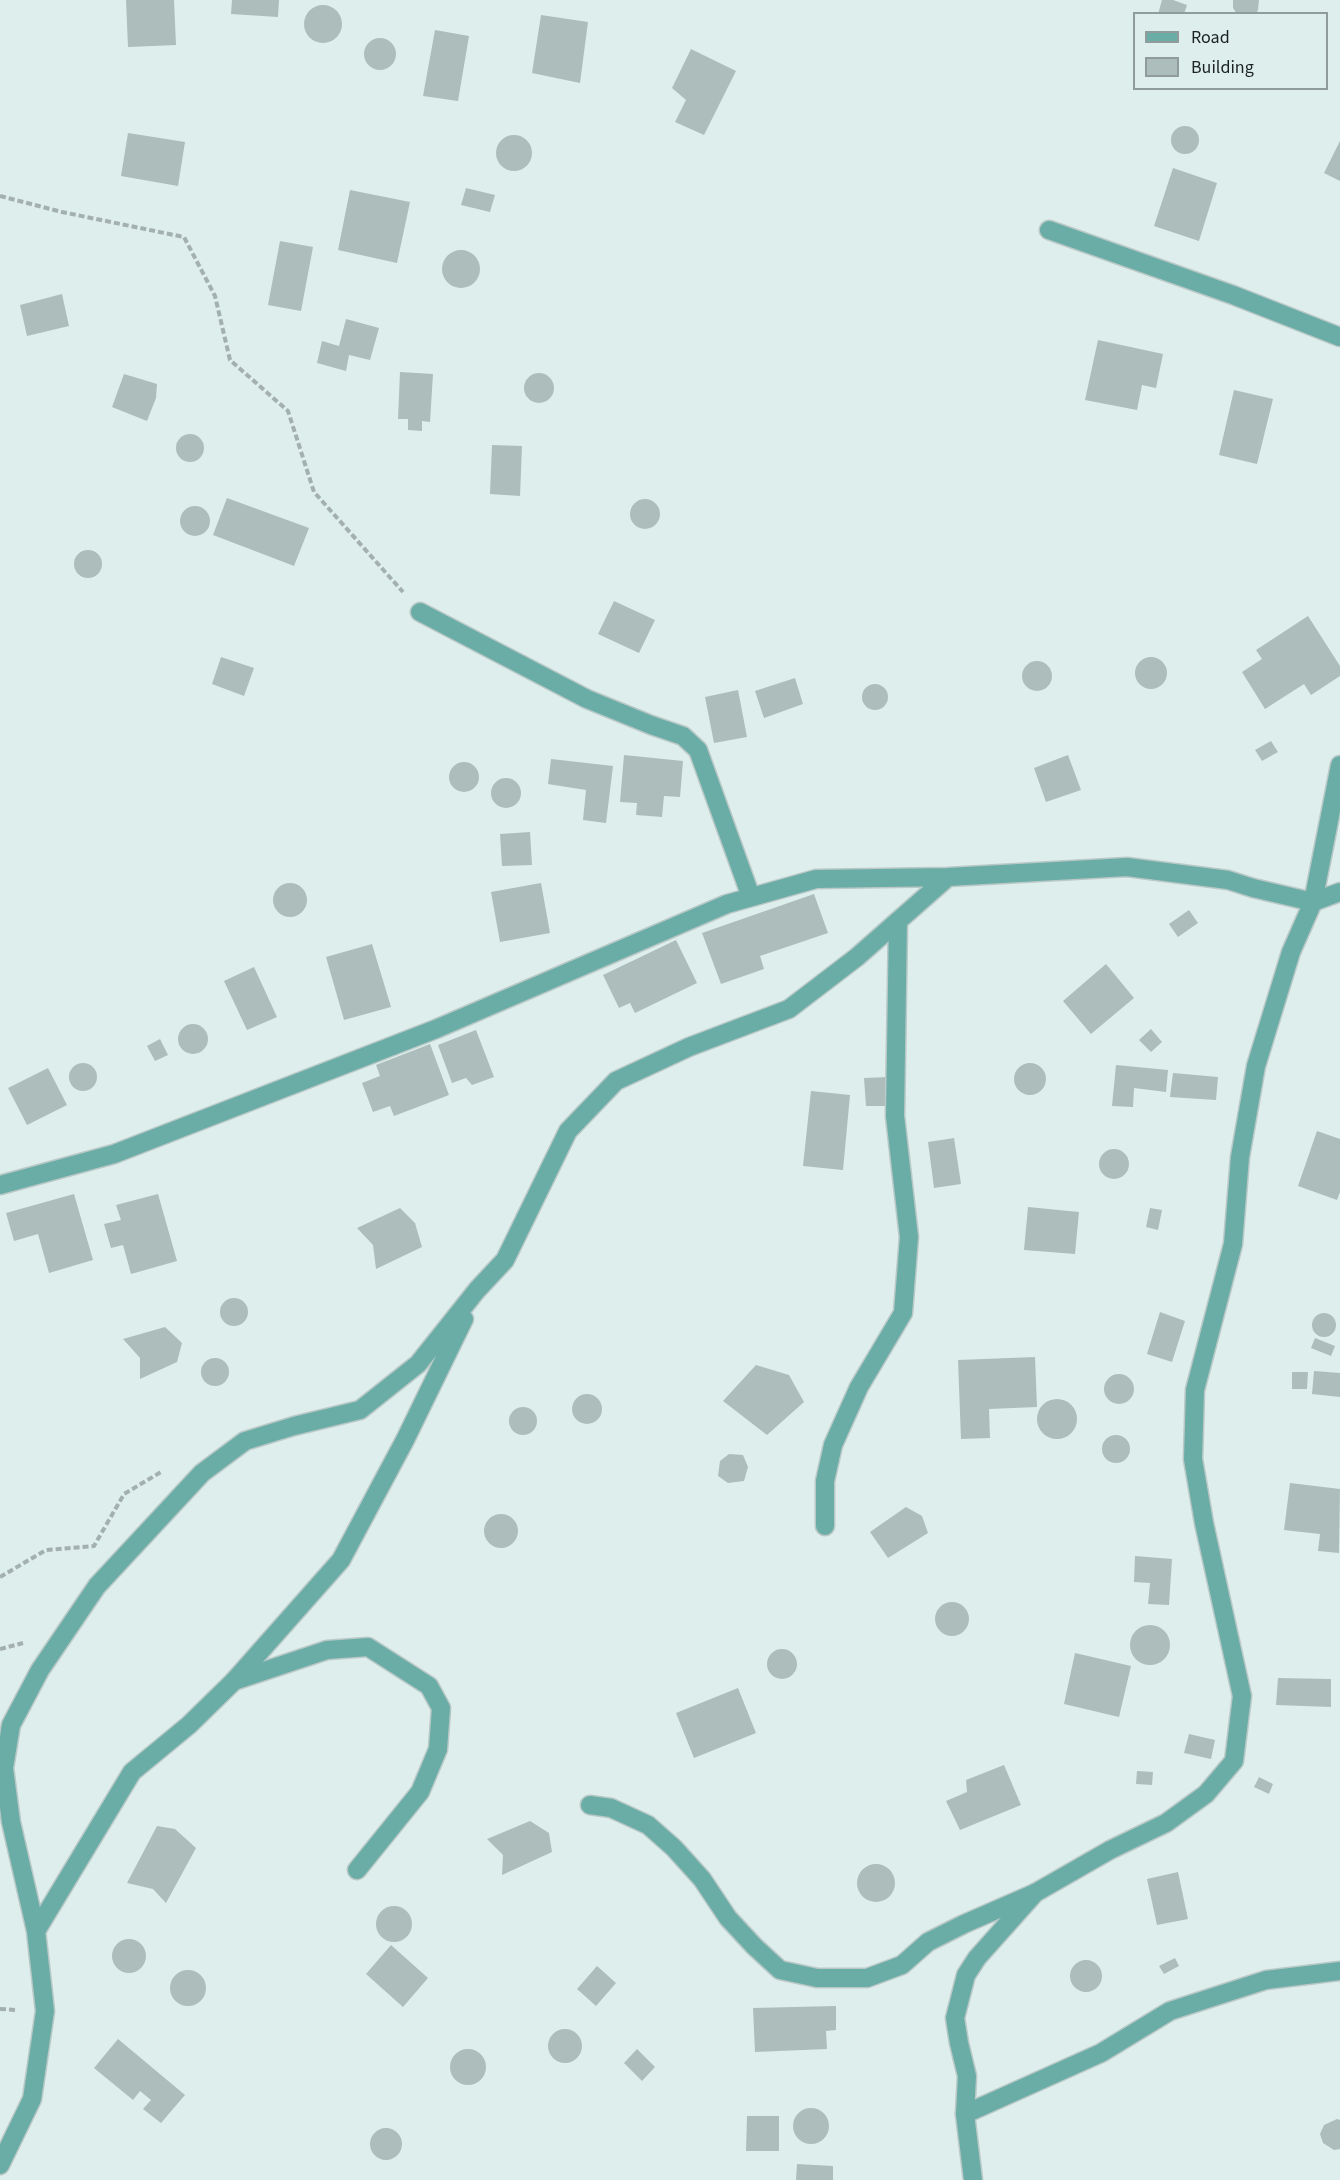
<!DOCTYPE html>
<html>
<head>
<meta charset="utf-8">
<style>
  body { margin:0 }
  #map { position:relative; width:1340px; height:2180px; overflow:hidden; background:#ddeeec; font-family:"Source Sans 3",sans-serif }
  canvas { display:block }
  .legend { position:absolute; left:1133px; top:12px; width:195px; height:78px; box-sizing:border-box; background:#ddeeec; border:2px solid #909c9b; margin:0; padding:8px 10px; list-style:none; font-size:18px; color:#1c2221 }
  .legend li { display:flex; align-items:center; gap:12px; height:30px }
  .legend b { width:30px; border:2px solid #909c9b }
</style>
</head>
<body>
<div id="map">
<canvas width="1340" height="2180"></canvas>
<ul class="legend">
<li><b style="height:8px;background:#6aada7"></b>Road</li>
<li><b style="height:16px;background:#adbdbb"></b>Building</li>
</ul>
</div>
<script>
const context = document.querySelector('canvas').getContext('2d');
context.lineJoin = 'round';
function paint(path, color) {
  context.fillStyle = color;
  context.fill(path, 'evenodd');
}
function toPath(rows) {
  const path = new Path2D();
  for (const r of rows) {
    if (r.length === 3) {
      path.moveTo(r[0] + r[2], r[1]);
      path.arc(r[0], r[1], r[2], 0, 2 * Math.PI);
      continue;
    }
    path.moveTo(r[0], r[1]);
    for (let i = 2; i < r.length; i += 2) path.lineTo(r[i], r[i + 1]);
  }
  return path;
}
function strokePath(path, color, width, dash) {
  context.strokeStyle = color;
  context.lineWidth = width;
  context.lineCap = dash ? 'butt' : 'round';
  context.setLineDash(dash || []);
  context.stroke(path);
}
const building = toPath([
  [126,0,174,0,176,45,128,47],
  [232,0,279,0,278,17,231,14],
  [1162,0,1173,0,1187,5,1184,14,1158,14],
  [1233,0,1259,0,1258,10,1256,14,1237,14,1233,8],
  [323,24,19],
  [541,15,588,22,580,83,532,73],
  [435,30,469,36,458,101,423,96],
  [380,54,16],
  [691,49,736,71,704,135,675,122,686,100,672,88],
  [1185,140,14],
  [128,133,185,142,178,186,121,176],
  [514,153,18],
  [1340,141,1340,181,1324,173],
  [1173,168,1217,183,1199,241,1154,226],
  [466,188,495,195,490,212,461,205],
  [350,190,410,202,397,263,338,250],
  [280,241,313,247,301,311,268,305],
  [461,269,19],
  [62,294,69,326,27,336,20,305],
  [346,319,379,328,370,360,349,355,346,371,317,363,322,341,339,346],
  [1098,340,1163,354,1156,388,1142,385,1137,410,1085,400],
  [400,372,433,374,430,422,422,421,422,431,408,430,408,419,398,419],
  [539,388,15],
  [124,374,157,384,156,398,147,421,112,407],
  [1234,390,1273,399,1257,464,1219,455],
  [190,448,14],
  [492,445,522,446,520,496,490,494],
  [227,498,309,528,294,566,213,535],
  [645,514,15],
  [195,521,15],
  [88,564,14],
  [614,601,655,620,639,653,598,634],
  [1308,616,1340,666,1340,676,1311,695,1304,684,1265,709,1242,672,1262,659,1256,650],
  [221,657,254,668,244,696,212,684],
  [1151,673,16],
  [1037,676,15],
  [795,678,803,704,764,718,755,691],
  [875,697,13],
  [738,690,747,737,714,743,705,697],
  [1271,741,1278,752,1262,761,1255,750],
  [624,755,683,761,680,797,664,796,662,817,636,815,637,803,620,802],
  [1068,755,1081,790,1046,802,1034,768],
  [551,759,613,766,606,823,583,820,586,790,548,784],
  [464,777,15],
  [506,793,15],
  [530,832,532,865,502,866,500,834],
  [541,883,550,933,500,942,491,892],
  [290,900,17],
  [814,894,828,933,760,956,764,969,721,984,702,933],
  [1189,910,1198,923,1178,937,1169,924],
  [676,940,697,983,635,1013,630,1003,619,1008,603,975],
  [372,944,391,1007,344,1020,326,957],
  [1106,964,1134,998,1091,1034,1063,1001],
  [254,967,277,1017,247,1030,224,981],
  [193,1039,15],
  [1151,1029,1162,1042,1151,1052,1139,1040],
  [476,1030,494,1077,472,1085,466,1078,452,1083,438,1045],
  [160,1039,168,1055,155,1061,147,1046],
  [430,1044,449,1095,394,1116,390,1106,373,1112,362,1083,380,1076,376,1065],
  [83,1077,14],
  [1030,1079,16],
  [1116,1065,1168,1070,1166,1092,1134,1088,1133,1107,1112,1106],
  [48,1068,67,1105,27,1125,8,1088],
  [1173,1073,1218,1077,1216,1100,1170,1097],
  [890,1077,892,1106,866,1106,864,1078],
  [811,1091,850,1095,843,1170,803,1166],
  [1317,1131,1340,1139,1340,1192,1337,1200,1298,1186],
  [954,1138,961,1184,934,1188,928,1142],
  [1114,1164,15],
  [74,1194,93,1260,49,1273,38,1234,14,1241,6,1213],
  [158,1194,177,1261,131,1274,123,1245,111,1248,104,1224,121,1220,116,1205],
  [1028,1207,1079,1212,1075,1254,1024,1250],
  [400,1208,415,1223,422,1247,376,1269,373,1245,357,1228],
  [1150,1208,1162,1210,1158,1230,1146,1227],
  [234,1312,14],
  [1160,1312,1185,1321,1172,1362,1147,1354],
  [1324,1325,12],
  [165,1327,182,1343,177,1362,140,1379,140,1358,123,1339],
  [1315,1338,1335,1346,1331,1356,1311,1348],
  [1035,1357,1037,1407,989,1409,990,1438,961,1439,958,1360],
  [215,1372,14],
  [756,1365,789,1375,804,1402,767,1435,723,1401],
  [1314,1371,1340,1373,1340,1397,1312,1394],
  [1292,1372,1308,1372,1307,1389,1292,1389],
  [1119,1389,15],
  [587,1409,15],
  [1057,1419,20],
  [523,1421,14],
  [1116,1449,14],
  [729,1454,743,1455,748,1467,744,1481,728,1483,718,1476,720,1461],
  [1290,1483,1340,1489,1339,1553,1318,1551,1320,1534,1284,1530],
  [906,1507,922,1516,928,1533,888,1558,870,1532],
  [501,1531,17],
  [1135,1556,1172,1559,1169,1605,1148,1604,1150,1583,1134,1582],
  [952,1619,17],
  [1150,1645,20],
  [782,1664,15],
  [1075,1653,1131,1666,1119,1717,1064,1704],
  [1278,1678,1331,1679,1331,1707,1276,1705],
  [738,1688,756,1733,694,1758,676,1713],
  [1189,1734,1215,1740,1211,1759,1184,1753],
  [1004,1765,1021,1805,960,1830,946,1801,967,1792,966,1780],
  [1137,1771,1153,1772,1152,1785,1136,1784],
  [1259,1777,1273,1784,1269,1794,1254,1787],
  [530,1821,549,1833,552,1852,502,1875,503,1855,487,1839],
  [157,1826,175,1829,196,1848,166,1903,153,1889,127,1883],
  [876,1883,19],
  [1178,1872,1188,1919,1157,1925,1147,1879],
  [394,1924,18],
  [129,1956,17],
  [391,1945,428,1978,403,2007,366,1974],
  [1175,1958,1179,1966,1164,1974,1159,1966],
  [1086,1976,16],
  [597,1966,616,1983,596,2006,577,1989],
  [188,1988,18],
  [836,2006,836,2030,826,2031,827,2049,755,2052,753,2008],
  [565,2046,17],
  [118,2039,185,2095,161,2123,143,2109,151,2100,140,2091,133,2100,94,2068],
  [468,2067,18],
  [637,2049,655,2067,642,2081,624,2063],
  [811,2126,18],
  [747,2116,779,2116,779,2151,746,2151],
  [1337,2119,1340,2120,1340,2149,1334,2150,1323,2143,1320,2134,1324,2125],
  [386,2144,16],
  [797,2164,833,2166,833,2180,796,2180]
]);
const path = toPath([
  [0,196,62,212,184,237,215,296,230,360,288,411,314,492,403,592],
  [0,1577,46,1550,94,1546,124,1494,161,1472],
  [0,1649,23,1643],
  [0,2009,17,2010]
]);
const lane = toPath([
  [825,1526,825,1481,833,1445,859,1387,903,1313,909,1237,895,1116,898,921],
  [234,1681,327,1650,368,1647,429,1686,441,1708,438,1749,420,1792,357,1870],
  [590,1805,611,1808,648,1825,674,1848,702,1879,728,1918,754,1946,780,1970,817,1978,867,1978,902,1965,928,1942,964,1924,1035,1893],
  [965,2114,1101,2053,1170,2011,1266,1980,1340,1971]
]);
const street = toPath([
  [1049,230,1233,295,1340,337],
  [420,612,587,699,651,725,683,736,698,750,751,897],
  [0,1185,114,1154,436,1029,727,904,816,879,948,877,1127,867,1228,880,1253,888,1313,902,1340,892],
  [36,1931,132,1772,189,1725,234,1681,341,1560,405,1440,464,1319],
  [0,2165,32,2099,45,2011,36,1931,11,1822,4,1768,11,1725,40,1670,97,1586,202,1473,245,1441,294,1426,360,1410,418,1364,477,1290,505,1260,568,1131,616,1081,689,1047,789,1009,857,957,948,877],
  [973,2180,965,2114,967,2076,959,2043,955,2018,966,1975,977,1958,1035,1893,1110,1850,1166,1823,1206,1794,1234,1761,1242,1696,1204,1523,1193,1459,1195,1390,1233,1244,1240,1157,1256,1066,1291,952,1313,902,1340,765]
]);
paint(building, '#adbdbb');
strokePath(lane, '#bac9c7', 21);
strokePath(street, '#bac9c7', 21);
strokePath(path, '#a3b0af', 4, [6, 3]);
strokePath(lane, '#6aada7', 18);
strokePath(street, '#6aada7', 18);
</script>
</body>
</html>
